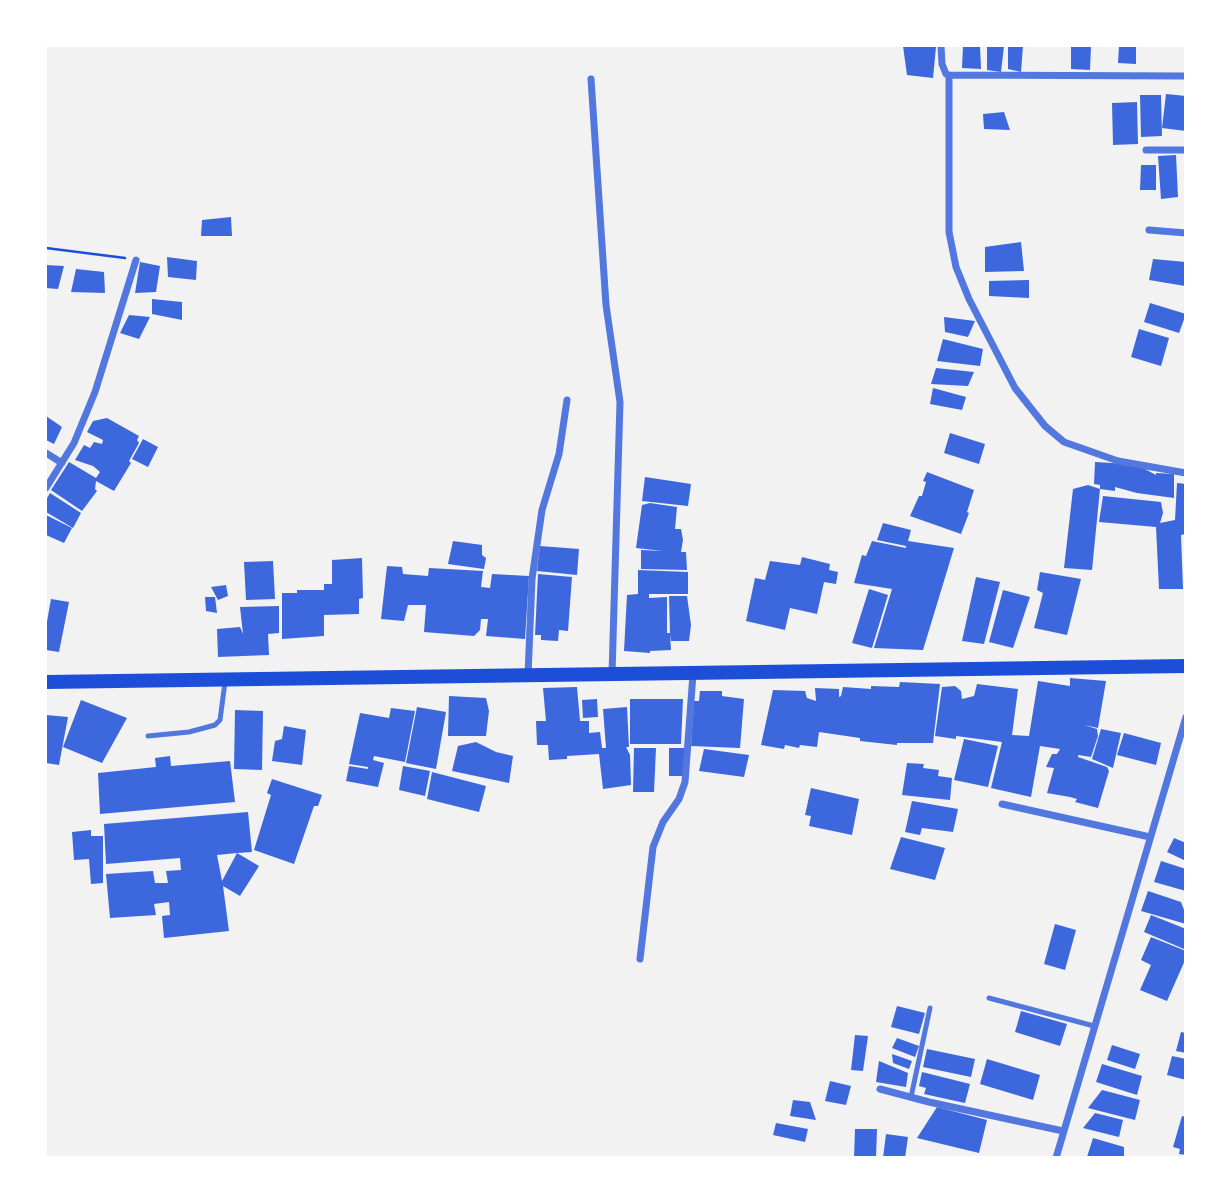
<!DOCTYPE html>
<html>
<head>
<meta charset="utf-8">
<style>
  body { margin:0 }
  #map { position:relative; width:1231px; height:1203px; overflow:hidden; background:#f2f2f2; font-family:Karla,sans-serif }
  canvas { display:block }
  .frame { position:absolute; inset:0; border:47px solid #fff; pointer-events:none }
</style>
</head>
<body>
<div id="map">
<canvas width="1231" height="1203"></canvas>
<div class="frame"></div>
</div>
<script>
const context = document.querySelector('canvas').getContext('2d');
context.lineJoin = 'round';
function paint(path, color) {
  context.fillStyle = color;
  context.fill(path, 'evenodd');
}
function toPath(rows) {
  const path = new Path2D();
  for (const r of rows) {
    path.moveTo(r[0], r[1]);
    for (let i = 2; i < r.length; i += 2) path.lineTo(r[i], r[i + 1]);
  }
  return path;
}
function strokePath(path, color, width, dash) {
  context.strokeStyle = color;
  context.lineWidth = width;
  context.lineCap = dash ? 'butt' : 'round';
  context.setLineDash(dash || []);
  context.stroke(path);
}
const building = toPath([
  [903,46,936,47,933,78,907,75],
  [963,46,980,46,981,69,962,68],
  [987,46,1004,46,1001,72,987,70],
  [1008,46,1023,46,1021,72,1008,69],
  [1071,46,1091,46,1090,70,1071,69],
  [1119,46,1136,46,1136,64,1118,63],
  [1166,94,1186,96,1186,131,1162,128],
  [1140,95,1161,95,1162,136,1141,137],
  [1137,102,1138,144,1113,145,1112,103],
  [1004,112,1010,130,984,129,983,114],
  [1176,155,1178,197,1161,199,1158,156],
  [1141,165,1156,165,1156,190,1140,190],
  [231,217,232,236,201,236,202,220],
  [1021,242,1024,271,985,272,985,247],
  [167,257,197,261,196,280,168,277],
  [1153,259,1186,262,1185,286,1149,280],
  [140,262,160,266,156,292,135,293],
  [46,265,64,266,58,289,46,288],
  [76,269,104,272,105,293,71,292],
  [1029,280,1029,298,989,296,989,281],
  [152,299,182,302,182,320,152,314],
  [1150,303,1186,314,1179,333,1144,322],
  [129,315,150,317,139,339,120,333],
  [944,317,975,321,968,337,945,332],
  [1139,329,1169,338,1161,366,1131,357],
  [943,339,983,349,980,366,937,361],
  [936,368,974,372,968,386,931,384],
  [933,388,966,397,962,410,930,404],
  [46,416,62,427,54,444,46,440],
  [107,418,139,436,137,440,139,443,129,461,131,463,114,491,96,481,95,489,97,491,82,511,51,490,69,462,96,478,100,472,93,466,75,460,84,445,90,448,94,442,102,444,103,440,87,432,93,421],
  [950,433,985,444,979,464,944,453],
  [143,439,158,447,148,467,132,459],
  [1095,462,1128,464,1145,469,1156,475,1156,473,1174,474,1174,498,1137,493,1115,487,1115,491,1100,489,1100,485,1094,484],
  [927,472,974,490,967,512,969,513,961,534,910,516,919,496,922,496,926,482,923,481],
  [645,477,691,484,688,506,642,501],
  [1177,483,1186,484,1186,534,1181,535,1183,589,1159,589,1156,527,1099,522,1103,496,1161,502,1163,513,1160,523,1175,520],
  [1088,485,1100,489,1092,570,1064,568,1073,489],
  [50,493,81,513,73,528,46,512,46,500],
  [650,503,677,507,675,529,681,529,683,540,681,552,686,552,687,570,641,569,641,550,663,551,636,548,642,505],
  [46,515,72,528,64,543,46,535],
  [883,523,911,530,908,541,954,548,923,650,874,648,892,589,854,583,862,555,866,556,872,541,906,548,906,546,877,540],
  [453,541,482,545,482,555,486,558,484,569,448,564],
  [540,546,579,549,577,575,537,571],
  [802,557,830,564,829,570,838,572,836,584,824,582,817,614,790,608,785,630,746,621,755,578,765,580,770,561,800,565],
  [362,558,363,598,359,599,359,614,324,615,324,636,282,639,282,593,297,593,297,590,324,590,324,584,332,584,332,560],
  [273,561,275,599,246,600,244,562],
  [387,566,402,567,403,574,428,576,429,568,483,571,481,587,490,588,492,574,529,576,525,639,486,636,488,619,481,619,480,630,474,636,424,632,426,605,408,605,404,621,381,619],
  [638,570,688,572,688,594,649,594,649,598,667,597,667,633,670,633,669,596,687,596,691,625,689,641,671,641,670,633,671,650,650,651,650,653,624,651,627,595,638,594],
  [1040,572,1081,579,1067,635,1034,628,1043,593,1037,590],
  [538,574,572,577,568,631,559,630,558,641,541,640,541,635,535,635],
  [976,577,1000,582,984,644,962,641],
  [226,585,228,596,218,600,211,587],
  [869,589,888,595,872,648,852,643],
  [1003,590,1030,597,1013,648,989,642],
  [205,597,215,597,217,613,206,611],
  [51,599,69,602,59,652,46,650,46,627],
  [279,606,279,633,268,634,269,655,218,657,217,629,240,627,243,634,240,607],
  [1070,678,1106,681,1098,728,1084,725,1097,729,1098,736,1091,757,1078,755,1078,757,1107,767,1109,771,1098,808,1075,802,1077,799,1070,797,1047,793,1054,768,1046,767,1052,754,1057,754,1060,749,1040,746,1031,797,991,788,1002,742,956,736,956,739,935,736,942,687,955,686,961,691,962,699,974,696,977,684,1018,689,1012,735,1029,736,1038,681,1070,686],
  [900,682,940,684,933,743,897,743,897,745,860,741,860,738,819,732,817,747,800,745,799,748,785,745,784,749,761,745,773,690,805,691,807,698,816,701,815,688,839,689,839,697,841,696,843,687,871,689,871,686,899,687],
  [577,687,580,721,589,721,589,733,600,732,602,748,606,748,603,709,627,707,629,747,626,747,630,755,631,785,603,789,599,754,567,756,567,759,549,760,548,745,537,745,536,721,546,721,543,688],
  [700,691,722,691,722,696,744,699,740,748,691,746,694,701,699,701],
  [449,696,486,698,489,711,486,736,448,736],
  [597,699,598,717,583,718,582,700],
  [630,699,683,699,681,744,630,744],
  [81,700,127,718,102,763,63,747],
  [417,707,446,712,436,769,406,763],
  [391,708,415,711,405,762,374,756,373,760,384,763,378,787,346,781,349,766,368,769,368,767,349,764,360,713,389,718],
  [235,710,263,711,262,770,234,769],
  [46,715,68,717,59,765,46,763],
  [284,726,306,730,302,765,272,761,275,741,282,739],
  [1101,729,1121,733,1113,768,1092,759],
  [1124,733,1161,743,1156,765,1117,755],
  [964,739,998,746,988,787,954,780],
  [476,742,496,752,513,756,509,783,452,771,458,746],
  [634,748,656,748,654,792,633,792],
  [669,748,684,748,684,776,669,776],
  [704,749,749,755,744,777,699,771],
  [170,756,171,766,230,761,235,802,100,814,98,773,156,767,155,758],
  [907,763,924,764,923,768,939,770,938,776,952,778,950,800,902,795],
  [403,766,430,771,425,796,399,790],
  [432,772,486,786,479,812,427,799],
  [272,779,322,795,318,806,314,806,294,864,254,850,271,795,267,793],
  [811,788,859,799,852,835,809,826,811,816,805,815],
  [912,801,958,809,953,832,922,828,920,835,905,832],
  [248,812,252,852,237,853,259,866,240,896,223,886,229,931,164,938,162,916,170,915,169,902,154,904,156,915,110,918,106,874,153,871,155,883,168,883,166,871,181,870,180,858,106,864,104,824],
  [237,853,222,881,217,855],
  [91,830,91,836,103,836,103,883,91,884,89,859,74,860,72,832],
  [901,837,945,848,935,880,890,869],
  [1174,838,1186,843,1186,861,1167,852],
  [1161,861,1186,869,1186,891,1154,882],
  [1148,891,1181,902,1186,915,1186,924,1141,911],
  [1151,915,1186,929,1184,949,1144,932],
  [1055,924,1076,930,1065,970,1044,964],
  [1151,937,1186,951,1186,958,1167,1001,1140,990,1151,965,1141,960],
  [897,1006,925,1013,919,1034,891,1027],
  [1021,1011,1067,1024,1060,1046,1015,1032],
  [1181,1032,1186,1033,1186,1053,1176,1051],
  [855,1035,868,1036,863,1071,851,1070],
  [897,1038,919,1046,915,1057,892,1048],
  [1112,1045,1140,1054,1135,1069,1107,1060],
  [927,1049,975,1059,971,1077,923,1067],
  [892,1054,912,1061,909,1069,893,1063],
  [1172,1056,1186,1059,1186,1080,1167,1075],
  [987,1059,1040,1075,1033,1100,980,1084],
  [879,1061,908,1073,906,1087,876,1082],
  [1102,1064,1142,1076,1137,1095,1096,1082],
  [922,1072,970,1084,965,1103,924,1094,926,1088,919,1086],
  [830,1081,851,1086,846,1105,825,1101],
  [1102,1090,1140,1100,1135,1120,1088,1108],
  [793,1100,810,1102,816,1120,790,1116],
  [937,1107,987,1120,979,1153,917,1138],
  [1095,1113,1123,1120,1119,1137,1083,1128],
  [1182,1116,1186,1117,1186,1155,1179,1154,1180,1149,1173,1147],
  [776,1123,808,1129,805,1142,773,1135],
  [855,1129,877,1129,876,1158,854,1158],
  [886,1134,908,1137,905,1158,883,1158],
  [1093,1138,1124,1147,1124,1158,1087,1157]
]);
const path = toPath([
  [46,248,125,258]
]);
const service = toPath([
  [148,736,189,732,215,725,220,720,225,682],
  [989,998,1094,1026],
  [911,1097,930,1008]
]);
const minor = toPath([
  [941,46,942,64,946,74,949,75,949,232,956,267,969,299,1015,388,1045,426,1064,442,1118,461,1186,473],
  [949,75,1186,76],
  [591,79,606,305,620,402,612,674],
  [1146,150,1186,150],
  [1149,230,1186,233],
  [46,453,62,463],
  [46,488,74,443,95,392,136,260],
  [528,675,532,579,542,510,559,454,567,400],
  [1002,804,1150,837],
  [640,959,653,847,663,822,679,799,685,782,693,674],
  [880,1089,929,1102,1063,1131],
  [1056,1158,1186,717]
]);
const secondary = toPath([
  [46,682,1186,666]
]);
paint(building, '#3d67dc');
strokePath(path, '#1d4ed8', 2.5);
strokePath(service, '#5277de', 5);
strokePath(minor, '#5277de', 7);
strokePath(secondary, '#1d4ed8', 14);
</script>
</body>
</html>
